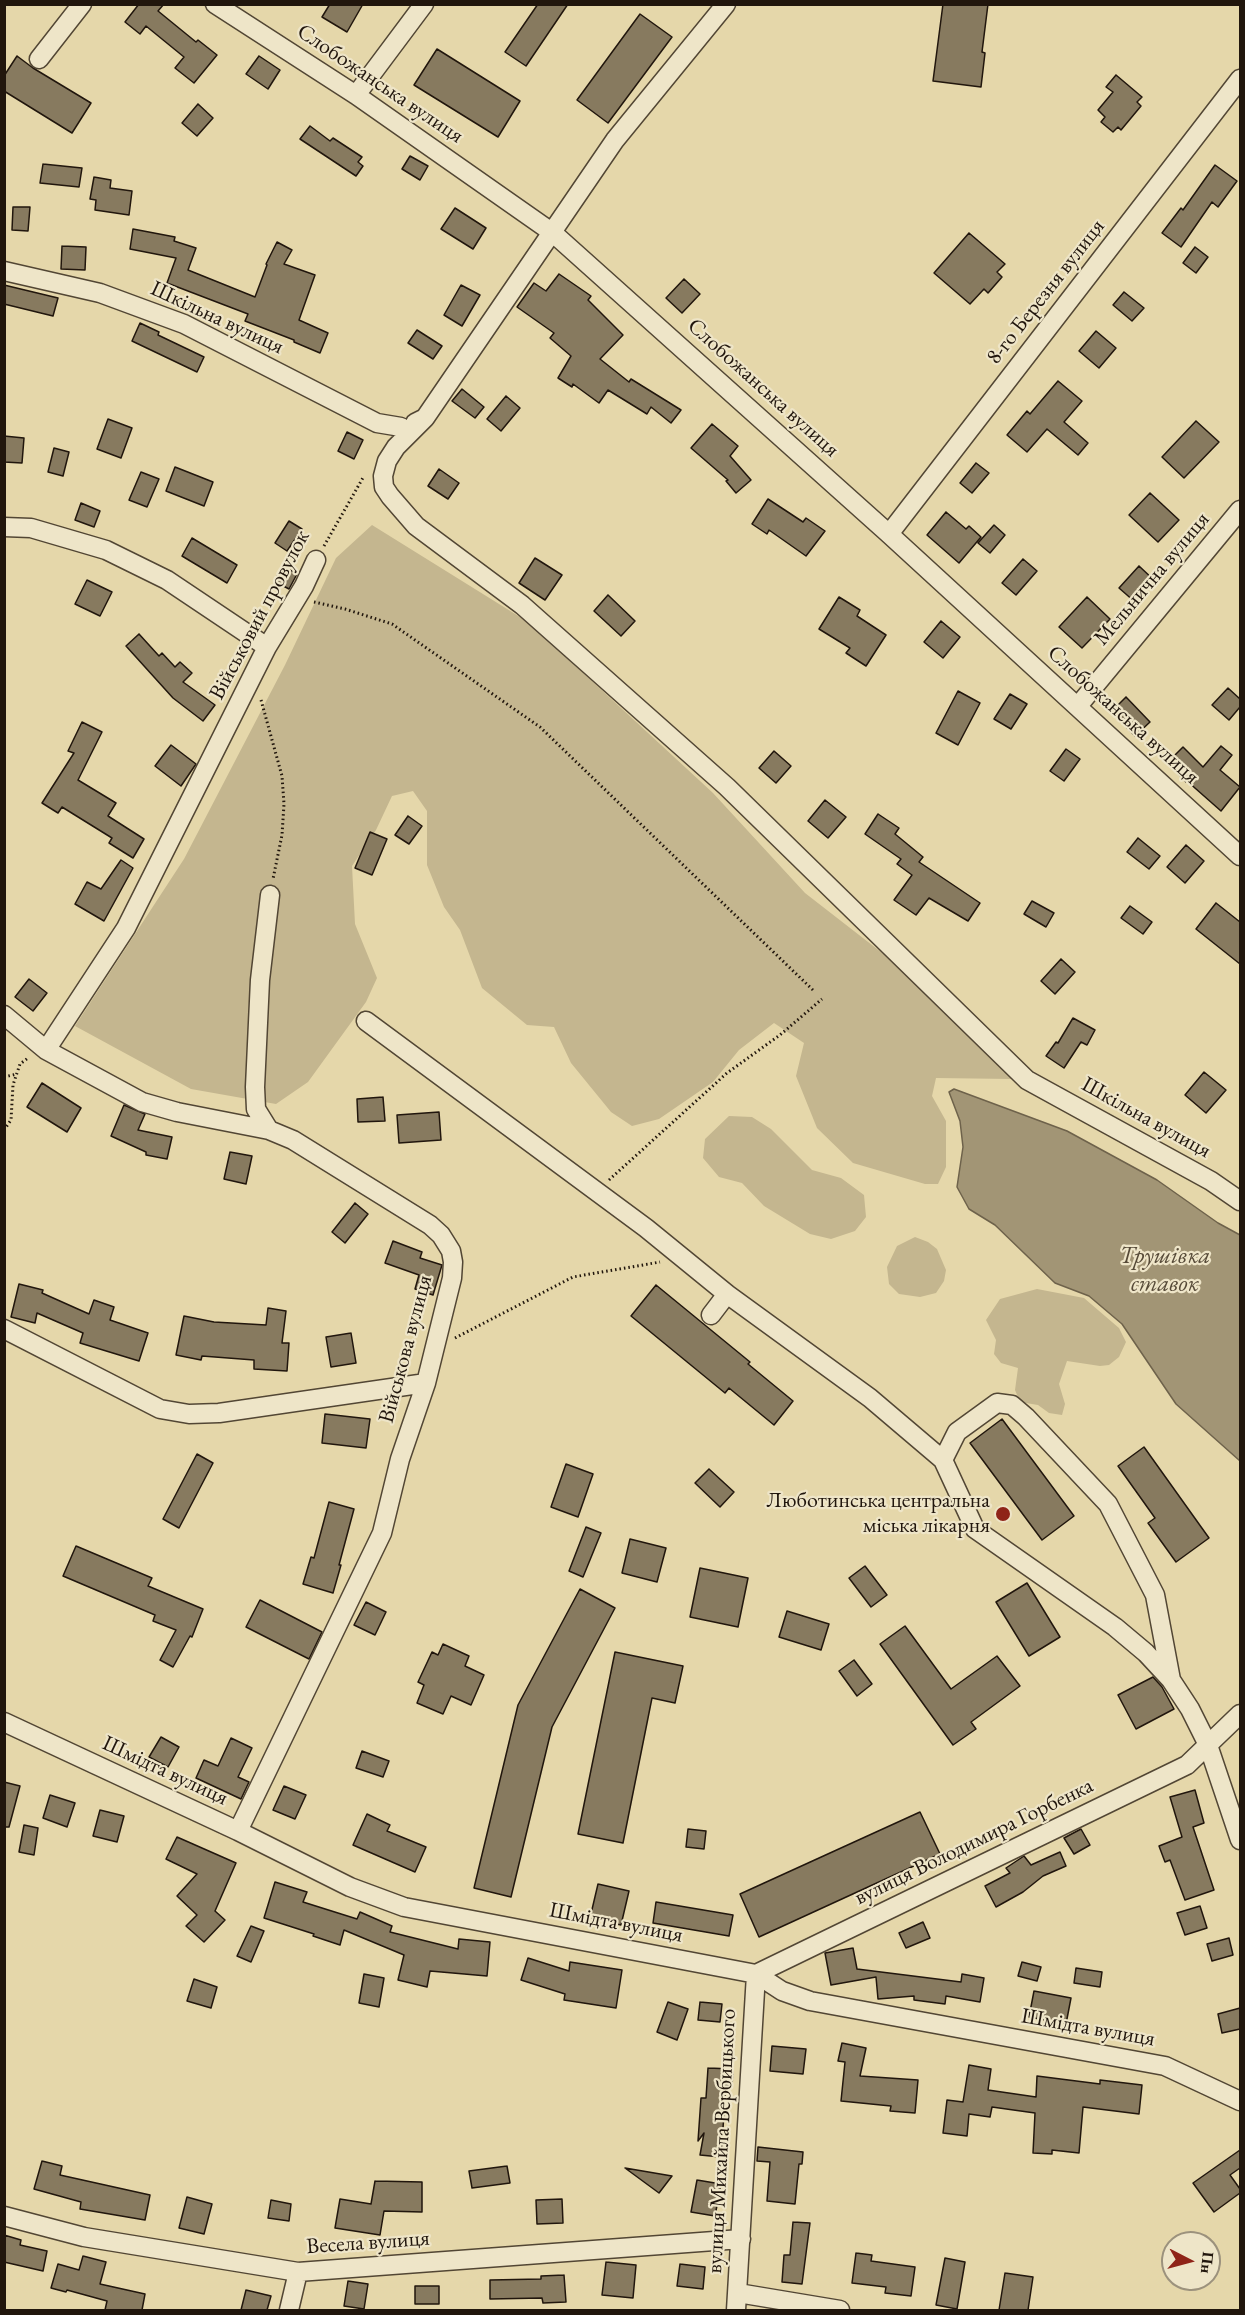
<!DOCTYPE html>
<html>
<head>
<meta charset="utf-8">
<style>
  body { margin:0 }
  #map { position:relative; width:1245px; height:2315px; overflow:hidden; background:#e5d7aa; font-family:"EB Garamond",serif }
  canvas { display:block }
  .frame { position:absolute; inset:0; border:6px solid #21160d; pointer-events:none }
  .north { position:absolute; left:1161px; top:2231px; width:60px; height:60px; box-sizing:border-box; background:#eee5c8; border:2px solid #9c927d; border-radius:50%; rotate:96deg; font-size:16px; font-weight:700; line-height:24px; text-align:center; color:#21160d }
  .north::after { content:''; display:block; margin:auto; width:21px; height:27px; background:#8f2418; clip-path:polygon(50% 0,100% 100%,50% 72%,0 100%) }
</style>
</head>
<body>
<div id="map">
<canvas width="1245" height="2315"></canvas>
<div class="frame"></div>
<div class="north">Пн</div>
</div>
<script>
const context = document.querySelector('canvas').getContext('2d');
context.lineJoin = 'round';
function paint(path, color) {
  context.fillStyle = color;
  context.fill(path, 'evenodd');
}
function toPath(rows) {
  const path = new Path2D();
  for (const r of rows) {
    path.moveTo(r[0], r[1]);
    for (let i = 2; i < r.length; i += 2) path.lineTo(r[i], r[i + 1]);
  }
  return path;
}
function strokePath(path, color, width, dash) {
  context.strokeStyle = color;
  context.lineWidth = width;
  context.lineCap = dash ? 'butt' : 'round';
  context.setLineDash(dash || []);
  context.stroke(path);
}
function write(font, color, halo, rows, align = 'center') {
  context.font = font + ' "EB Garamond",serif';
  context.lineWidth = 4.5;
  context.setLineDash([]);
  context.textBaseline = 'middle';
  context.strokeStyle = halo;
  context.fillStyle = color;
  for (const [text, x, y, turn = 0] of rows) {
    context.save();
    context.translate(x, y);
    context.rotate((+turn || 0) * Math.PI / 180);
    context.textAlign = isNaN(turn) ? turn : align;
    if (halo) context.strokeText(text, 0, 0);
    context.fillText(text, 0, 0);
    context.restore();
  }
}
const green = toPath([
  [372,525,528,622,713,793,805,893,1020,1060,1011,1079,936,1078,932,1096,946,1121,946,1167,938,1184,925,1184,853,1163,817,1128,796,1076,804,1043,774,1023,739,1050,713,1082,659,1119,632,1126,611,1112,571,1063,554,1027,527,1025,482,988,460,930,444,907,427,865,427,811,413,791,392,796,376,830,352,866,355,924,377,978,366,1002,308,1082,276,1104,191,1089,75,1026,184,859,285,665,336,558],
  [729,1116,752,1117,771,1129,812,1170,841,1178,864,1195,866,1217,855,1231,831,1239,810,1234,764,1206,742,1183,719,1177,703,1158,705,1139],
  [915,1237,928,1242,937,1249,946,1270,944,1281,936,1293,920,1297,899,1294,889,1284,887,1267,897,1246],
  [1037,1289,1084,1298,1119,1328,1126,1342,1119,1357,1109,1365,1100,1366,1067,1361,1059,1384,1065,1404,1062,1415,1049,1413,1038,1405,1020,1402,1015,1390,1018,1368,1001,1363,994,1354,996,1340,986,1320,1000,1299]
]);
const water = toPath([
  [954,1089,1067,1131,1157,1180,1218,1223,1240,1235,1240,1461,1176,1404,1122,1324,1089,1296,1055,1283,995,1225,969,1209,957,1187,963,1147,960,1121,949,1092,954,1089]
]);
const building = toPath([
  [139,4,164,4,158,11,196,42,198,40,217,55,194,83,175,68,184,57,146,26,140,34,125,22,139,4],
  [330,4,363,4,347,32,322,17,330,4],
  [538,4,568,4,526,66,505,52,538,4],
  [943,4,988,4,982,52,985,53,981,87,933,81,943,4],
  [640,14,672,37,608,123,577,100,640,14],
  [437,49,520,101,498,137,414,85,437,49],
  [17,56,33,68,91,103,72,133,4,91,4,76,17,56],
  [259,56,280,70,268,89,246,74,259,56],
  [1116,75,1142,97,1137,102,1141,106,1121,130,1118,127,1113,132,1101,122,1105,117,1098,110,1113,92,1106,87,1116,75],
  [198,104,213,118,197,136,182,123,198,104],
  [310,126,330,141,333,138,362,157,358,162,363,166,356,176,300,139,310,126],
  [410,156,428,166,420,180,402,169,410,156],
  [43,164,82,168,79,187,40,183,43,164],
  [1215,165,1237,181,1218,207,1212,202,1181,247,1162,233,1181,208,1183,210,1215,165],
  [94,177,111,180,110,188,132,191,129,215,95,210,96,200,90,199,94,177],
  [13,207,30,207,28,231,12,230,13,207],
  [455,208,486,228,473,249,441,229,455,208],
  [133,229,175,237,174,241,196,248,188,270,255,297,267,265,266,264,277,242,292,250,284,264,315,275,299,320,328,333,320,353,294,342,294,340,245,321,248,314,167,283,176,258,130,249,133,229],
  [969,233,1005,264,997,272,1002,277,988,293,984,289,970,304,934,273,969,233],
  [62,246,86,247,85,270,61,269,62,246],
  [1195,247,1208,257,1196,273,1183,263,1195,247],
  [559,274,591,296,588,300,623,335,600,359,629,382,631,379,681,410,671,423,651,407,647,414,608,390,599,403,573,384,572,387,558,378,571,356,550,338,554,333,517,307,534,283,546,291,559,274],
  [684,279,700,294,682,313,666,298,684,279],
  [4,285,58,298,53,316,4,304,4,285],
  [461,285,480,295,462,326,444,315,461,285],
  [1124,292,1144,308,1132,321,1113,305,1124,292],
  [140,323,159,332,158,335,204,357,197,372,132,341,140,323],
  [417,330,442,346,433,359,408,343,417,330],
  [1096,331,1116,348,1099,368,1079,351,1096,331],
  [1058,381,1082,401,1064,422,1088,443,1078,455,1047,429,1027,452,1007,435,1027,411,1030,414,1058,381],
  [462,389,484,407,475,418,452,401,462,389],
  [506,396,520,408,501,431,487,419,506,396],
  [108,419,132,428,121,458,97,449,108,419],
  [1196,421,1219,442,1184,478,1162,457,1196,421],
  [712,424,738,446,730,456,751,480,736,493,726,481,728,480,691,448,712,424],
  [347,432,363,440,354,459,338,451,347,432],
  [4,436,24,438,22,463,4,462,4,436],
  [54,448,69,452,63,476,48,472,54,448],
  [976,463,989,473,972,493,960,483,976,463],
  [175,467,213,482,204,506,166,491,175,467],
  [439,469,459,483,448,499,428,486,439,469],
  [141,472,159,479,147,507,129,500,141,472],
  [1150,493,1179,520,1158,542,1129,515,1150,493],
  [768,499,803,522,806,518,825,531,806,556,769,530,767,534,752,524,768,499],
  [81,503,100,511,94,527,75,520,81,503],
  [946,512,966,529,969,526,981,537,959,563,927,535,946,512],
  [289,521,302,529,287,551,275,543,289,521],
  [994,525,1005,535,990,553,978,543,994,525],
  [192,538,237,565,227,583,182,556,192,538],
  [535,558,562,575,545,600,519,583,535,558],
  [1023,559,1037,571,1016,595,1002,583,1023,559],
  [283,566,297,574,289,589,274,581,283,566],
  [1139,566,1155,581,1135,602,1119,588,1139,566],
  [87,580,112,592,100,616,75,604,87,580],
  [608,595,635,621,621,636,594,611,608,595],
  [839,597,860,610,857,616,886,635,866,666,846,653,850,648,819,629,839,597],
  [1087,597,1110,619,1082,648,1059,627,1087,597],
  [941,621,960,637,943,658,924,642,941,621],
  [139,634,159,656,162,653,175,667,180,662,192,673,183,682,215,705,203,721,173,698,126,646,139,634],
  [1228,688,1240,699,1240,707,1229,720,1212,705,1228,688],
  [958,691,980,703,958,745,936,733,958,691],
  [1010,694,1027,704,1011,729,994,719,1010,694],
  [1126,697,1150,722,1135,736,1111,712,1126,697],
  [82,722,102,732,78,780,116,803,108,816,144,839,133,858,109,843,112,838,62,807,58,813,42,803,74,753,68,751,82,722],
  [171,745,196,764,181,786,155,766,171,745],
  [1221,746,1232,755,1220,770,1240,787,1221,811,1187,781,1186,782,1167,763,1183,747,1203,767,1221,746],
  [1066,749,1080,759,1064,781,1050,771,1066,749],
  [774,751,791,766,776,783,759,768,774,751],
  [825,800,846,817,828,838,808,821,825,800],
  [878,814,899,828,895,834,923,857,919,862,980,903,968,921,929,898,916,915,894,900,912,875,897,864,901,859,865,834,878,814],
  [408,816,422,826,409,844,395,835,408,816],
  [370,832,387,839,372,875,355,868,370,832],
  [1138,838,1160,856,1149,869,1127,852,1138,838],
  [1186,845,1204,861,1185,883,1167,867,1186,845],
  [121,860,133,868,104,921,75,904,87,882,101,889,121,860],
  [1032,901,1054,913,1046,927,1024,914,1032,901],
  [1216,903,1240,922,1240,964,1196,929,1216,903],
  [1130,906,1152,922,1143,934,1121,918,1130,906],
  [1061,959,1075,972,1055,994,1041,981,1061,959],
  [29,979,47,993,33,1011,15,997,29,979],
  [1073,1018,1095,1030,1087,1045,1081,1042,1064,1068,1046,1056,1056,1042,1058,1043,1073,1018],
  [1204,1072,1226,1090,1206,1113,1185,1095,1204,1072],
  [42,1083,81,1108,67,1132,27,1107,42,1083],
  [383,1097,385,1121,358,1122,357,1099,383,1097],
  [124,1105,145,1114,138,1130,172,1137,167,1159,146,1155,146,1152,111,1136,124,1105],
  [439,1112,441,1140,399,1143,397,1115,439,1112],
  [230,1152,252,1156,246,1184,224,1179,230,1152],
  [355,1203,368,1214,345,1243,332,1232,355,1203],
  [393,1241,422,1252,420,1258,442,1265,433,1295,415,1289,419,1275,385,1263,393,1241],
  [19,1284,43,1290,42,1293,89,1314,94,1300,114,1307,110,1320,148,1333,139,1361,80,1343,83,1333,37,1313,35,1323,11,1317,19,1284],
  [656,1285,750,1362,748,1364,793,1401,774,1425,729,1388,725,1393,631,1316,656,1285],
  [268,1308,286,1311,282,1343,289,1343,287,1371,254,1369,254,1360,202,1356,201,1360,176,1355,184,1316,214,1322,266,1325,268,1308],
  [351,1333,356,1363,331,1367,326,1337,351,1333],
  [325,1414,370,1419,366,1448,322,1443,325,1414],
  [1002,1419,1074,1516,1042,1540,970,1443,1002,1419],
  [1144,1447,1209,1538,1176,1562,1148,1523,1155,1518,1118,1466,1144,1447],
  [197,1454,213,1463,179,1528,163,1519,197,1454],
  [566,1464,593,1474,578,1517,551,1507,566,1464],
  [709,1469,734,1492,720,1507,695,1483,709,1469],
  [329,1502,354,1509,339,1565,341,1565,333,1593,303,1584,311,1557,314,1558,329,1502],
  [586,1527,601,1533,583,1577,569,1571,586,1527],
  [630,1539,666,1548,657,1582,622,1573,630,1539],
  [76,1546,152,1578,148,1586,203,1609,192,1637,190,1636,173,1667,160,1660,176,1630,153,1621,155,1615,63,1576,76,1546],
  [865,1566,887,1595,871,1607,849,1578,865,1566],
  [700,1568,748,1578,738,1627,690,1617,700,1568],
  [1027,1583,1060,1637,1029,1656,996,1602,1027,1583],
  [580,1589,615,1608,552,1727,511,1897,474,1888,518,1705,580,1589],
  [260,1600,322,1632,309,1659,246,1627,260,1600],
  [366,1602,386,1612,375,1635,354,1625,366,1602],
  [787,1611,829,1624,821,1650,779,1637,787,1611],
  [905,1626,951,1689,997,1656,1020,1686,971,1722,976,1729,953,1745,880,1644,905,1626],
  [443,1644,469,1656,465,1666,484,1675,471,1705,451,1696,443,1714,417,1703,424,1685,418,1682,432,1652,438,1655,443,1644],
  [615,1652,683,1666,675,1703,652,1698,623,1843,578,1834,615,1652],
  [854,1660,872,1684,857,1696,839,1671,854,1660],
  [1153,1677,1162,1687,1174,1709,1136,1729,1118,1695,1153,1677],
  [161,1737,179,1747,168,1767,149,1757,161,1737],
  [231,1738,252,1748,238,1777,249,1782,241,1799,196,1778,204,1760,218,1766,231,1738],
  [362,1751,389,1761,383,1777,356,1768,362,1751],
  [4,1782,20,1786,9,1827,4,1827,4,1782],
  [284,1786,306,1795,295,1819,273,1810,284,1786],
  [1195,1790,1204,1823,1193,1827,1214,1890,1185,1900,1170,1860,1165,1862,1159,1846,1182,1837,1170,1797,1195,1790],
  [50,1795,75,1803,67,1827,43,1818,50,1795],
  [100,1810,124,1816,117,1842,93,1836,100,1810],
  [920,1812,940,1854,759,1937,740,1894,920,1812],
  [367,1814,390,1825,387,1831,426,1847,415,1872,353,1845,367,1814],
  [24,1825,38,1828,34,1855,19,1852,24,1825],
  [688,1829,706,1831,704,1849,686,1847,688,1829],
  [1081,1829,1090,1845,1074,1854,1064,1838,1081,1829],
  [177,1837,236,1863,215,1911,225,1920,204,1942,186,1926,197,1915,177,1896,197,1874,166,1859,177,1837],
  [1060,1852,1066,1866,1043,1876,1023,1892,996,1907,985,1886,1010,1873,1006,1868,1024,1856,1031,1865,1060,1852],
  [275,1882,307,1892,303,1902,357,1919,360,1912,392,1926,390,1932,458,1949,459,1939,490,1942,487,1976,430,1971,427,1987,398,1980,404,1955,344,1930,340,1945,313,1936,314,1934,264,1918,275,1882],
  [598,1884,629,1891,621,1925,590,1918,598,1884],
  [656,1902,733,1915,729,1936,653,1923,656,1902],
  [1200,1906,1207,1928,1185,1935,1177,1913,1200,1906],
  [923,1922,930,1938,906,1948,899,1933,923,1922],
  [251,1926,264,1931,251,1962,237,1956,251,1926],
  [1229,1938,1233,1955,1212,1961,1207,1944,1229,1938],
  [853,1948,857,1969,961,1982,962,1974,984,1978,980,2002,946,1996,945,2004,914,2000,914,1996,878,1999,876,1977,831,1985,825,1953,853,1948],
  [528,1958,569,1971,570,1962,622,1970,616,2008,564,2000,565,1994,521,1980,528,1958],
  [1022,1962,1041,1967,1037,1981,1018,1976,1022,1962],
  [1076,1968,1102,1972,1100,1987,1074,1983,1076,1968],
  [364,1974,384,1978,379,2007,359,2003,364,1974],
  [194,1979,217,1987,211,2008,187,2001,194,1979],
  [1034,1991,1071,1998,1066,2024,1029,2017,1034,1991],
  [668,2002,688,2009,677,2040,657,2032,668,2002],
  [700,2002,722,2004,720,2022,698,2020,700,2002],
  [1240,2008,1240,2029,1222,2033,1218,2014,1240,2008],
  [842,2043,866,2048,860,2076,918,2080,915,2113,890,2111,891,2106,841,2101,845,2062,838,2061,842,2043],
  [772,2046,806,2049,803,2074,770,2071,772,2046],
  [969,2065,991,2069,988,2090,1036,2097,1037,2076,1100,2084,1100,2080,1142,2085,1139,2114,1083,2107,1079,2153,1052,2150,1052,2154,1033,2153,1035,2113,992,2107,990,2117,969,2114,967,2136,943,2133,947,2100,963,2102,969,2065],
  [708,2068,733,2069,732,2086,726,2085,721,2157,700,2155,704,2133,698,2141,701,2098,706,2098,708,2068],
  [758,2147,803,2152,802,2164,799,2164,795,2204,767,2201,770,2162,757,2161,758,2147],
  [1240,2150,1240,2168,1230,2175,1240,2189,1240,2193,1214,2212,1193,2183,1240,2150],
  [42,2161,62,2166,60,2175,150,2195,145,2220,80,2209,81,2202,34,2189,42,2161],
  [507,2166,510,2183,472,2188,469,2171,507,2166],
  [625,2168,672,2176,659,2193,625,2168],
  [697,2180,721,2184,715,2216,691,2212,697,2180],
  [375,2181,422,2182,422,2212,384,2211,380,2235,335,2228,340,2199,371,2204,375,2181],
  [187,2197,212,2204,204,2234,179,2228,187,2197],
  [562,2199,563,2223,537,2224,536,2200,562,2199],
  [271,2200,291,2204,289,2221,268,2218,271,2200],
  [793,2222,810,2223,802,2284,782,2282,784,2255,790,2255,793,2222],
  [4,2235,21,2240,20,2245,47,2251,43,2271,4,2262,4,2235],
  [856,2253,872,2255,871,2261,915,2267,911,2296,885,2293,886,2287,852,2283,856,2253],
  [83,2256,106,2262,100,2284,145,2294,142,2310,105,2310,107,2301,67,2290,66,2292,51,2288,58,2264,79,2270,83,2256],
  [945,2258,965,2262,957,2309,936,2305,945,2258],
  [606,2262,636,2265,633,2298,602,2295,606,2262],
  [680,2264,705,2267,703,2289,677,2286,680,2264],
  [1005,2273,1033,2277,1028,2310,999,2310,1005,2273],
  [564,2275,566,2302,543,2303,542,2298,490,2299,490,2280,541,2279,541,2276,564,2275],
  [348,2281,368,2284,364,2309,344,2306,348,2281],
  [415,2286,439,2286,439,2304,415,2304,415,2286],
  [246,2290,271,2296,267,2310,241,2310,246,2290]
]);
const path = toPath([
  [324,546,364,476],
  [314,602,345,609,392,624,540,727,815,992],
  [261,700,282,776,284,804,282,835,273,879],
  [4,1077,17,1074],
  [4,1130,11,1120,13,1085,20,1064,28,1058],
  [609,1180,727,1073,780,1035,822,999],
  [455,1338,573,1277,660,1262]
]);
const minor = toPath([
  [215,4,356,95,553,233,889,534,1240,856],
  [39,59,82,4],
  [356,95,424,4],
  [4,271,100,293,184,324,377,423,401,427],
  [425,418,396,447,387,461,383,476,384,487,390,496,416,526,522,605,727,787,1027,1080,1211,1181,1240,1201],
  [415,423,425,418,615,140,726,4],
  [4,527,31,528,106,550,167,580,267,647],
  [889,534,1240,79],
  [1078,706,1240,510],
  [4,1015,46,1050,142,1102,177,1112,269,1130,293,1140,430,1225,441,1235,451,1251,453,1262,452,1278,426,1383,400,1459,382,1533,238,1831],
  [366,1021,646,1228,727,1294],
  [46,1050,126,928,267,647,304,586,316,560],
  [269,1130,256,1109,255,1087,260,980,270,895],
  [711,1315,727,1294,870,1398,943,1460,975,1529,1115,1627,1146,1653,1171,1680,1190,1709,1208,1745,1240,1840],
  [4,1329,160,1409,189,1414,219,1413,426,1383],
  [943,1460,957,1432,997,1403,1012,1405,1026,1417,1108,1504,1155,1595,1171,1680],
  [4,1722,238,1831,350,1887,404,1907,756,1974,782,1991,810,2001,1165,2066,1240,2101],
  [756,1974,1187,1765,1240,1714],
  [4,2216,84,2237,298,2272,741,2239],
  [738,2293,840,2310],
  [289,2310,298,2272],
  [736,2310,756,1974]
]);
const markers = [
  [1003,1514,8,"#8f2418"]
];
const streetNames = [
  ["Слобожанська вулиця",380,84,34],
  ["8-го Березня вулиця",1046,292,-52],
  ["Шкільна вулиця",217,318,25],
  ["Слобожанська вулиця",763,388,42],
  ["Мельнична вулиця",1152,579,-50],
  ["Військовий провулок",260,615,-62],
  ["Слобожанська вулиця",1123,715,42],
  ["Шкільна вулиця",1146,1118,29],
  ["Військова вулиця",406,1349,-75],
  ["Шмідта вулиця",165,1771,25],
  ["вулиця Володимира Горбенка",974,1842,-26],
  ["Шмідта вулиця",616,1923,11],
  ["Шмідта вулиця",1088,2028,10],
  ["вулиця Михайла Вербицького",722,2141,-87],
  ["Весела вулиця",368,2243,-4]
];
const poiNames = [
  ["Люботинська центральна",990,1501],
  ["міська лікарня",990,1526]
];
const waterNames = [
  ["Трушівка",1165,1256],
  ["ставок",1165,1284]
];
paint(green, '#c4b68f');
paint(water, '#a29575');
strokePath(water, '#6e624b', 1.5);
paint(building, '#877a5f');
strokePath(building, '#21160d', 1.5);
strokePath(minor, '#524634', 21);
strokePath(path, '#21160d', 3, [1.5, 3]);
strokePath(minor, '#eee5c8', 18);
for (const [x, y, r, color] of markers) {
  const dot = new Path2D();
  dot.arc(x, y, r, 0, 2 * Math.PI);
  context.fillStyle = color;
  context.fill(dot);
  strokePath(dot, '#eee5c8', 2);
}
write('22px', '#21160d', '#eee5c8', streetNames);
write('22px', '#21160d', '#eee5c8', poiNames, 'right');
write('italic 24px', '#554937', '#eee5c8', waterNames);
</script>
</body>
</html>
